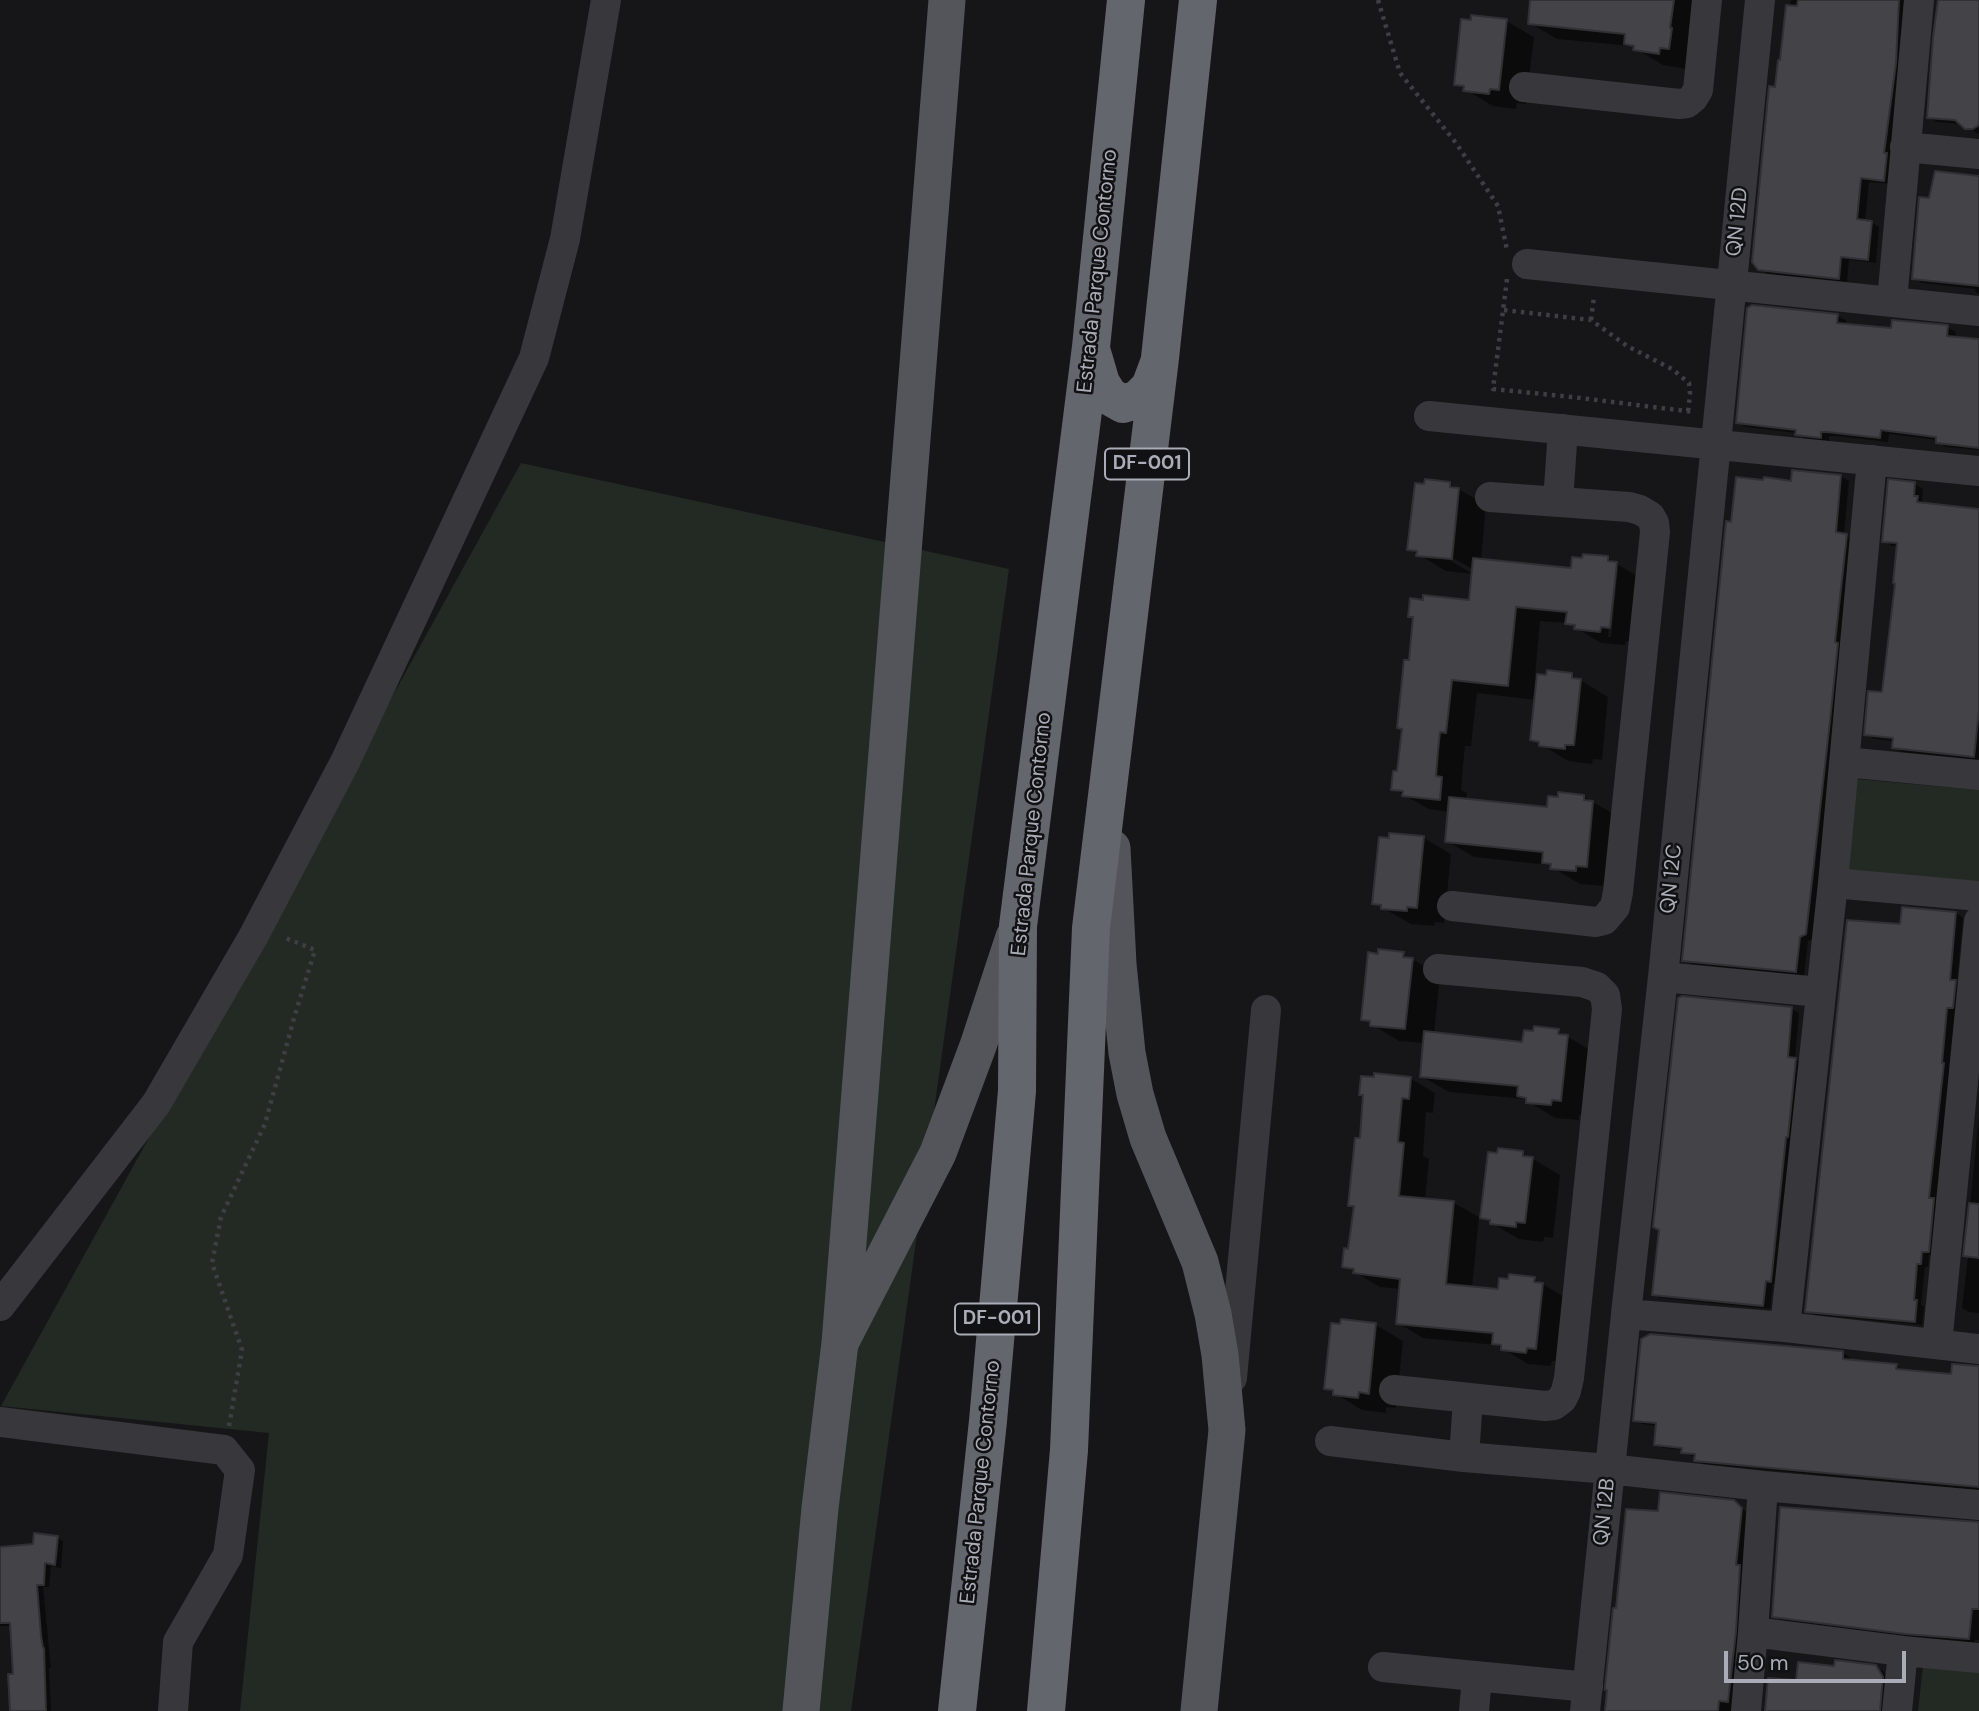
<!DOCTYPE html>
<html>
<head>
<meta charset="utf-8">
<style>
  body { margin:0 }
  #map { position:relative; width:1979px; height:1711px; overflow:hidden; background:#161618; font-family:"DM Sans",sans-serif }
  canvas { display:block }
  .scale { position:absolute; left:1724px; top:1651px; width:182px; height:32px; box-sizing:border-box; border:4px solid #aaadb7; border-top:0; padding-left:9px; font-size:21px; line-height:24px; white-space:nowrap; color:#aaadb7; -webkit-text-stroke:5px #111113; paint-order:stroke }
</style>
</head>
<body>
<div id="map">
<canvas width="1979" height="1711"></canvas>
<div class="scale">50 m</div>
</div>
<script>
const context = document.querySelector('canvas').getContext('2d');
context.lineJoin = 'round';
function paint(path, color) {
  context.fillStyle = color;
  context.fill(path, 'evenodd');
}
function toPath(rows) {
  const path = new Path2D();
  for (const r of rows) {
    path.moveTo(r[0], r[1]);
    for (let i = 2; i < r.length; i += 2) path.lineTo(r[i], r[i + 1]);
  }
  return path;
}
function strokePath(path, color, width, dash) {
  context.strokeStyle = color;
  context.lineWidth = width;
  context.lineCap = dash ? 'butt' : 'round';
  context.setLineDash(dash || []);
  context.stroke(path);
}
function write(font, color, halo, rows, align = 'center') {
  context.font = font + ' "DM Sans",sans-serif';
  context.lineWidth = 5;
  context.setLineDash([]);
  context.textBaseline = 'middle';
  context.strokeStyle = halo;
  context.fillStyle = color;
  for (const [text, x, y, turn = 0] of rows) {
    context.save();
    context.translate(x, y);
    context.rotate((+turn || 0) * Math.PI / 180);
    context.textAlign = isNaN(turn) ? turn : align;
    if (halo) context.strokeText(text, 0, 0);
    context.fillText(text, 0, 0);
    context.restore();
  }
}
const green = toPath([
  [521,463,1009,569,851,1711,240,1711,269,1433,1,1406],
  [1856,779,1979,790,1979,890,1848,878],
  [1923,1666,1979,1672,1979,1711,1918,1711]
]);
const shadow = toPath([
  [1532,0,1703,0,1686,69,1663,65,1631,46,1557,39,1530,23],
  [1791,0,1907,0,1892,184,1869,182,1865,222,1871,222,1879,227,1876,263,1849,260,1847,282,1768,274,1759,269,1777,89],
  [1940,0,1979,0,1979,134,1961,124,1937,122,1929,117],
  [1506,21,1534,37,1526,104,1517,103,1516,109,1493,106,1456,84],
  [1979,178,1979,294,1975,291,1975,289,1922,283,1913,278,1931,200],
  [1837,316,1846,320,1846,325,1892,330,1947,327,1956,332,1955,339,1979,341,1979,450,1946,447,1938,442,1938,440,1889,434,1888,442,1836,436,1829,436,1829,441,1805,439,1797,433,1746,427,1737,422],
  [1840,476,1849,481,1844,535,1854,540,1814,939,1808,941,1804,976,1692,964,1684,960,1733,524,1793,483],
  [1889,481,1915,484,1923,489,1922,500,1925,504,1979,510,1979,760,1902,752,1894,747,1894,741,1874,739,1866,734,1883,694,1897,583,1899,546,1892,546,1884,541],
  [1450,484,1486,505,1481,561,1573,570,1607,558,1642,579,1635,642,1626,641,1625,645,1601,643,1568,623,1540,621,1535,676,1548,677,1572,675,1608,697,1602,760,1593,759,1592,764,1568,761,1532,739,1536,700,1477,693,1471,746,1465,746,1463,766,1461,790,1467,793,1466,801,1548,809,1583,796,1620,818,1614,882,1604,881,1603,886,1580,884,1548,865,1474,857,1447,841,1449,812,1429,809,1393,789,1398,773,1415,618,1410,616,1471,601,1474,570,1446,554,1444,557,1473,574,1446,571,1409,549],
  [1615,568,1618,568,1611,637,1608,637],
  [1424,838,1451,854,1444,923,1435,922,1434,926,1411,924,1374,903],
  [1956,913,1963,918,1957,982,1963,987,1960,1012,1955,1011,1949,1068,1951,1069,1936,1201,1941,1204,1936,1256,1929,1255,1928,1267,1925,1267,1921,1305,1924,1306,1922,1325,1815,1315,1807,1311,1902,926],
  [1403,954,1440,975,1434,1034,1524,1044,1558,1031,1595,1053,1588,1116,1579,1115,1579,1120,1555,1118,1524,1099,1449,1092,1421,1076,1425,1043,1399,1041,1363,1019],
  [1682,998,1792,1009,1799,1013,1795,1059,1803,1064,1778,1285,1773,1284,1770,1309,1660,1298,1653,1294],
  [1410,1078,1435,1093,1433,1113,1426,1112,1423,1156,1429,1159,1425,1200,1454,1203,1479,1217,1472,1288,1499,1291,1534,1279,1568,1299,1561,1362,1552,1361,1551,1366,1528,1364,1496,1345,1423,1338,1398,1323,1400,1289,1380,1287,1344,1266,1349,1251,1355,1208,1349,1205,1361,1140],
  [1979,1116,1979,1313,1969,1312,1962,1308,1968,1257,1965,1255],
  [1523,1153,1560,1175,1553,1238,1544,1237,1543,1242,1519,1239,1481,1217],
  [1376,1325,1403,1341,1396,1408,1386,1407,1386,1413,1362,1410,1326,1388],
  [1842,1353,1850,1357,1850,1362,1896,1366,1904,1370,1952,1376,1979,1367,1979,1490,1704,1464,1696,1460,1696,1457,1691,1456,1684,1450,1663,1448,1656,1444,1658,1426,1642,1424,1634,1420],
  [1733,1502,1748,1513,1734,1711,1607,1711,1617,1610,1660,1513],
  [1979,1524,1979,1640,1975,1640,1975,1643,1914,1637,1781,1620,1773,1616],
  [57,1538,63,1541,61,1568,51,1566,49,1587,43,1587,51,1668,49,1668,51,1711,12,1711,14,1676,12,1626,0,1626,0,1548,34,1545],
  [1875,1667,1883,1671,1889,1682,1888,1711,1766,1711,1798,1681,1836,1668]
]);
const building = toPath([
  [1530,0,1674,0,1670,28,1672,28,1669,49,1660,48,1659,54,1633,50,1634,46,1624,44,1625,34,1528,24,1530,0],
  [1798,0,1899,0,1896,63,1884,153,1887,153,1884,181,1861,178,1857,219,1872,221,1868,260,1841,257,1839,279,1758,270,1752,262,1769,86,1775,87,1778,60,1780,60,1786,5,1797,6,1798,0],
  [1938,0,1979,0,1979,125,1973,129,1965,129,1955,120,1927,118,1933,37,1938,0],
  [1471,15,1507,19,1499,90,1490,89,1489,94,1463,91,1464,86,1454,85,1461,19,1471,20,1471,15],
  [1935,171,1979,176,1979,286,1912,279,1919,197,1929,198,1935,171],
  [1752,305,1838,314,1837,323,1891,328,1892,320,1948,325,1947,336,1979,339,1979,448,1936,443,1936,437,1881,430,1880,438,1827,432,1821,432,1821,438,1795,435,1796,430,1736,423,1747,308,1752,305],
  [1792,470,1841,475,1836,532,1847,534,1835,642,1838,643,1830,721,1806,934,1800,937,1796,972,1682,961,1726,521,1731,522,1736,477,1763,480,1764,477,1791,481,1792,470],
  [1425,479,1450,482,1450,487,1459,488,1452,559,1416,556,1417,551,1407,550,1415,483,1424,484,1425,479],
  [1888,479,1915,482,1914,496,1918,496,1917,502,1979,509,1979,710,1974,757,1892,748,1893,738,1864,735,1868,691,1882,692,1895,584,1893,583,1897,543,1882,542,1888,479],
  [1583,554,1608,556,1608,561,1617,562,1610,628,1601,627,1600,632,1574,629,1575,625,1565,624,1567,612,1516,607,1508,686,1452,680,1446,733,1440,732,1438,751,1436,776,1442,777,1440,800,1402,796,1403,791,1391,790,1393,771,1397,771,1402,729,1397,728,1404,660,1409,660,1413,617,1408,617,1410,598,1423,600,1423,595,1469,600,1473,558,1571,568,1572,557,1582,558,1583,554],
  [1547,670,1572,673,1572,678,1581,679,1574,745,1565,745,1565,749,1539,746,1539,742,1530,740,1537,674,1546,675,1547,670],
  [1558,792,1584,795,1584,800,1593,801,1587,867,1576,866,1576,871,1550,869,1551,864,1542,863,1543,852,1445,842,1449,797,1547,807,1548,796,1558,797,1558,792],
  [1389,833,1424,836,1417,908,1407,907,1407,911,1381,909,1381,905,1372,904,1379,837,1389,838,1389,833],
  [1902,907,1956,912,1950,980,1956,980,1953,1008,1947,1008,1942,1063,1944,1063,1929,1198,1934,1198,1929,1252,1922,1252,1921,1264,1917,1264,1914,1300,1917,1300,1915,1322,1805,1312,1847,920,1900,924,1902,907],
  [1378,949,1404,952,1403,957,1413,958,1405,1029,1370,1026,1370,1021,1361,1020,1368,952,1378,954,1378,949],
  [1682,996,1792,1007,1788,1057,1796,1058,1788,1137,1786,1137,1771,1282,1766,1281,1763,1306,1652,1295,1659,1230,1653,1227,1678,998,1682,996],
  [1534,1026,1559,1029,1558,1034,1568,1035,1561,1101,1552,1100,1551,1105,1526,1103,1526,1098,1517,1096,1518,1086,1420,1077,1424,1031,1522,1042,1524,1030,1533,1031,1534,1026],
  [1374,1073,1411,1077,1409,1099,1402,1098,1398,1142,1404,1143,1399,1196,1454,1201,1446,1284,1498,1289,1499,1278,1508,1279,1509,1274,1535,1277,1534,1282,1543,1283,1536,1349,1527,1348,1526,1353,1501,1350,1501,1345,1492,1344,1493,1333,1396,1324,1400,1279,1353,1273,1354,1269,1342,1267,1344,1248,1348,1249,1354,1206,1348,1206,1355,1138,1360,1138,1363,1095,1359,1095,1361,1076,1374,1077,1374,1073],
  [1498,1148,1523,1151,1523,1156,1533,1157,1525,1223,1516,1222,1516,1227,1490,1224,1490,1220,1480,1218,1488,1152,1497,1153,1498,1148],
  [1969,1203,1979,1204,1979,1258,1963,1256,1969,1203],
  [1341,1319,1376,1323,1369,1394,1359,1392,1358,1398,1333,1395,1333,1390,1324,1389,1331,1323,1340,1324,1341,1319],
  [1650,1334,1843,1351,1843,1359,1897,1364,1896,1369,1951,1374,1952,1364,1979,1366,1979,1487,1694,1461,1695,1454,1681,1453,1682,1448,1654,1445,1656,1423,1633,1421,1641,1339,1650,1334],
  [1660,1492,1734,1500,1742,1508,1736,1565,1740,1565,1736,1631,1728,1702,1719,1701,1718,1711,1605,1711,1607,1690,1605,1690,1605,1686,1613,1608,1616,1608,1626,1509,1658,1511,1660,1492],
  [1780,1507,1979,1522,1979,1609,1972,1609,1969,1639,1905,1634,1772,1617,1780,1507],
  [34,1533,58,1536,55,1565,45,1563,44,1585,37,1585,41,1636,43,1648,44,1648,46,1711,10,1711,8,1674,13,1674,10,1623,0,1623,0,1547,33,1544,34,1533],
  [1835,1660,1876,1665,1883,1677,1880,1711,1765,1711,1768,1678,1796,1680,1798,1662,1834,1666,1835,1660]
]);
const path = toPath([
  [1378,0,1400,73,1456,143,1498,206,1507,250],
  [1507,279,1493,389,1572,397,1694,412],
  [1504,310,1591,320,1627,346,1672,369,1689,383,1690,394,1688,412],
  [1591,320,1594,297],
  [229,1426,242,1350,212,1263,221,1217,265,1124,294,1018,315,950,283,937]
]);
const minor = toPath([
  [1524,87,1679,104,1687,103,1693,98,1698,90,1707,0],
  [1905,147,1979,154],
  [1527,264,1979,311],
  [1892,301,1919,0],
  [1429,416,1979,471],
  [1558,502,1563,429],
  [1845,762,1979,775],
  [1833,883,1979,896],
  [1452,906,1596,922,1604,920,1615,907,1618,892,1655,532,1654,523,1650,516,1640,510,1629,507,1490,497],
  [1663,977,1820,992],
  [0,1306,156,1104,253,937,345,762,534,358,565,239,606,0],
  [1626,1314,1785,1327,1979,1349],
  [1785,1327,1833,883,1872,460],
  [1937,1344,1979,921],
  [1232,1378,1266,1010],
  [1394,1390,1545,1406,1554,1405,1562,1399,1566,1391,1569,1378,1607,1009,1605,995,1597,987,1582,982,1438,969],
  [0,1422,224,1450,240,1470,228,1555,178,1642,173,1711],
  [1330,1441,1464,1457,1609,1469,1763,1486,1979,1505],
  [1464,1457,1468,1399],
  [1753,1632,1903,1651,1979,1658],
  [1383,1667,1588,1687],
  [1474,1711,1477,1677],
  [1585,1711,1626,1314,1663,977,1760,0],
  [1746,1711,1753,1632,1763,1486],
  [1897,1711,1903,1651]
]);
const major = toPath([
  [1112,848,1118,964,1127,1053,1135,1094,1148,1138,1200,1262,1213,1314,1220,1355,1227,1430,1199,1711],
  [840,1343,947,0],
  [801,1711,820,1508,840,1343,938,1153,978,1046,1014,937]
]);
const highway = toPath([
  [1091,349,1101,383,1109,396,1123,404,1138,399,1150,387,1159,363],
  [957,1711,988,1421,1017,1091,1018,926,1091,347,1126,0],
  [1046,1711,1069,1450,1091,928,1160,358,1198,0]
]);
const shields = [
  [1147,464,84],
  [997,1319,84]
];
const shieldNames = [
  ["DF-001",1147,464],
  ["DF-001",997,1319]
];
const streetNames = [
  ["QN 12D",1738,222,-84],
  ["Estrada Parque Contorno",1098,271,-84],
  ["Estrada Parque Contorno",1032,834,-84],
  ["QN 12C",1672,879,-84],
  ["Estrada Parque Contorno",981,1482,-84],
  ["QN 12B",1605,1512,-84]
];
paint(green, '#232a24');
paint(shadow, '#0007');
paint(building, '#444348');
strokePath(building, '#313034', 2);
strokePath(path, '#3e3f43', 4.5, [3.5, 5]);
strokePath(minor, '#38383c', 30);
strokePath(major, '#54555b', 37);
strokePath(highway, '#64666d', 38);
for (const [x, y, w] of shields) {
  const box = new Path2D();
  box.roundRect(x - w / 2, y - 15.5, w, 31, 5);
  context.fillStyle = '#111113';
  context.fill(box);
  strokePath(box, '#aaadb7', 2);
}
write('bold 19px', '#aaadb7', null, shieldNames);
write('21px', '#aaadb7', '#111113', streetNames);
</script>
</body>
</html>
